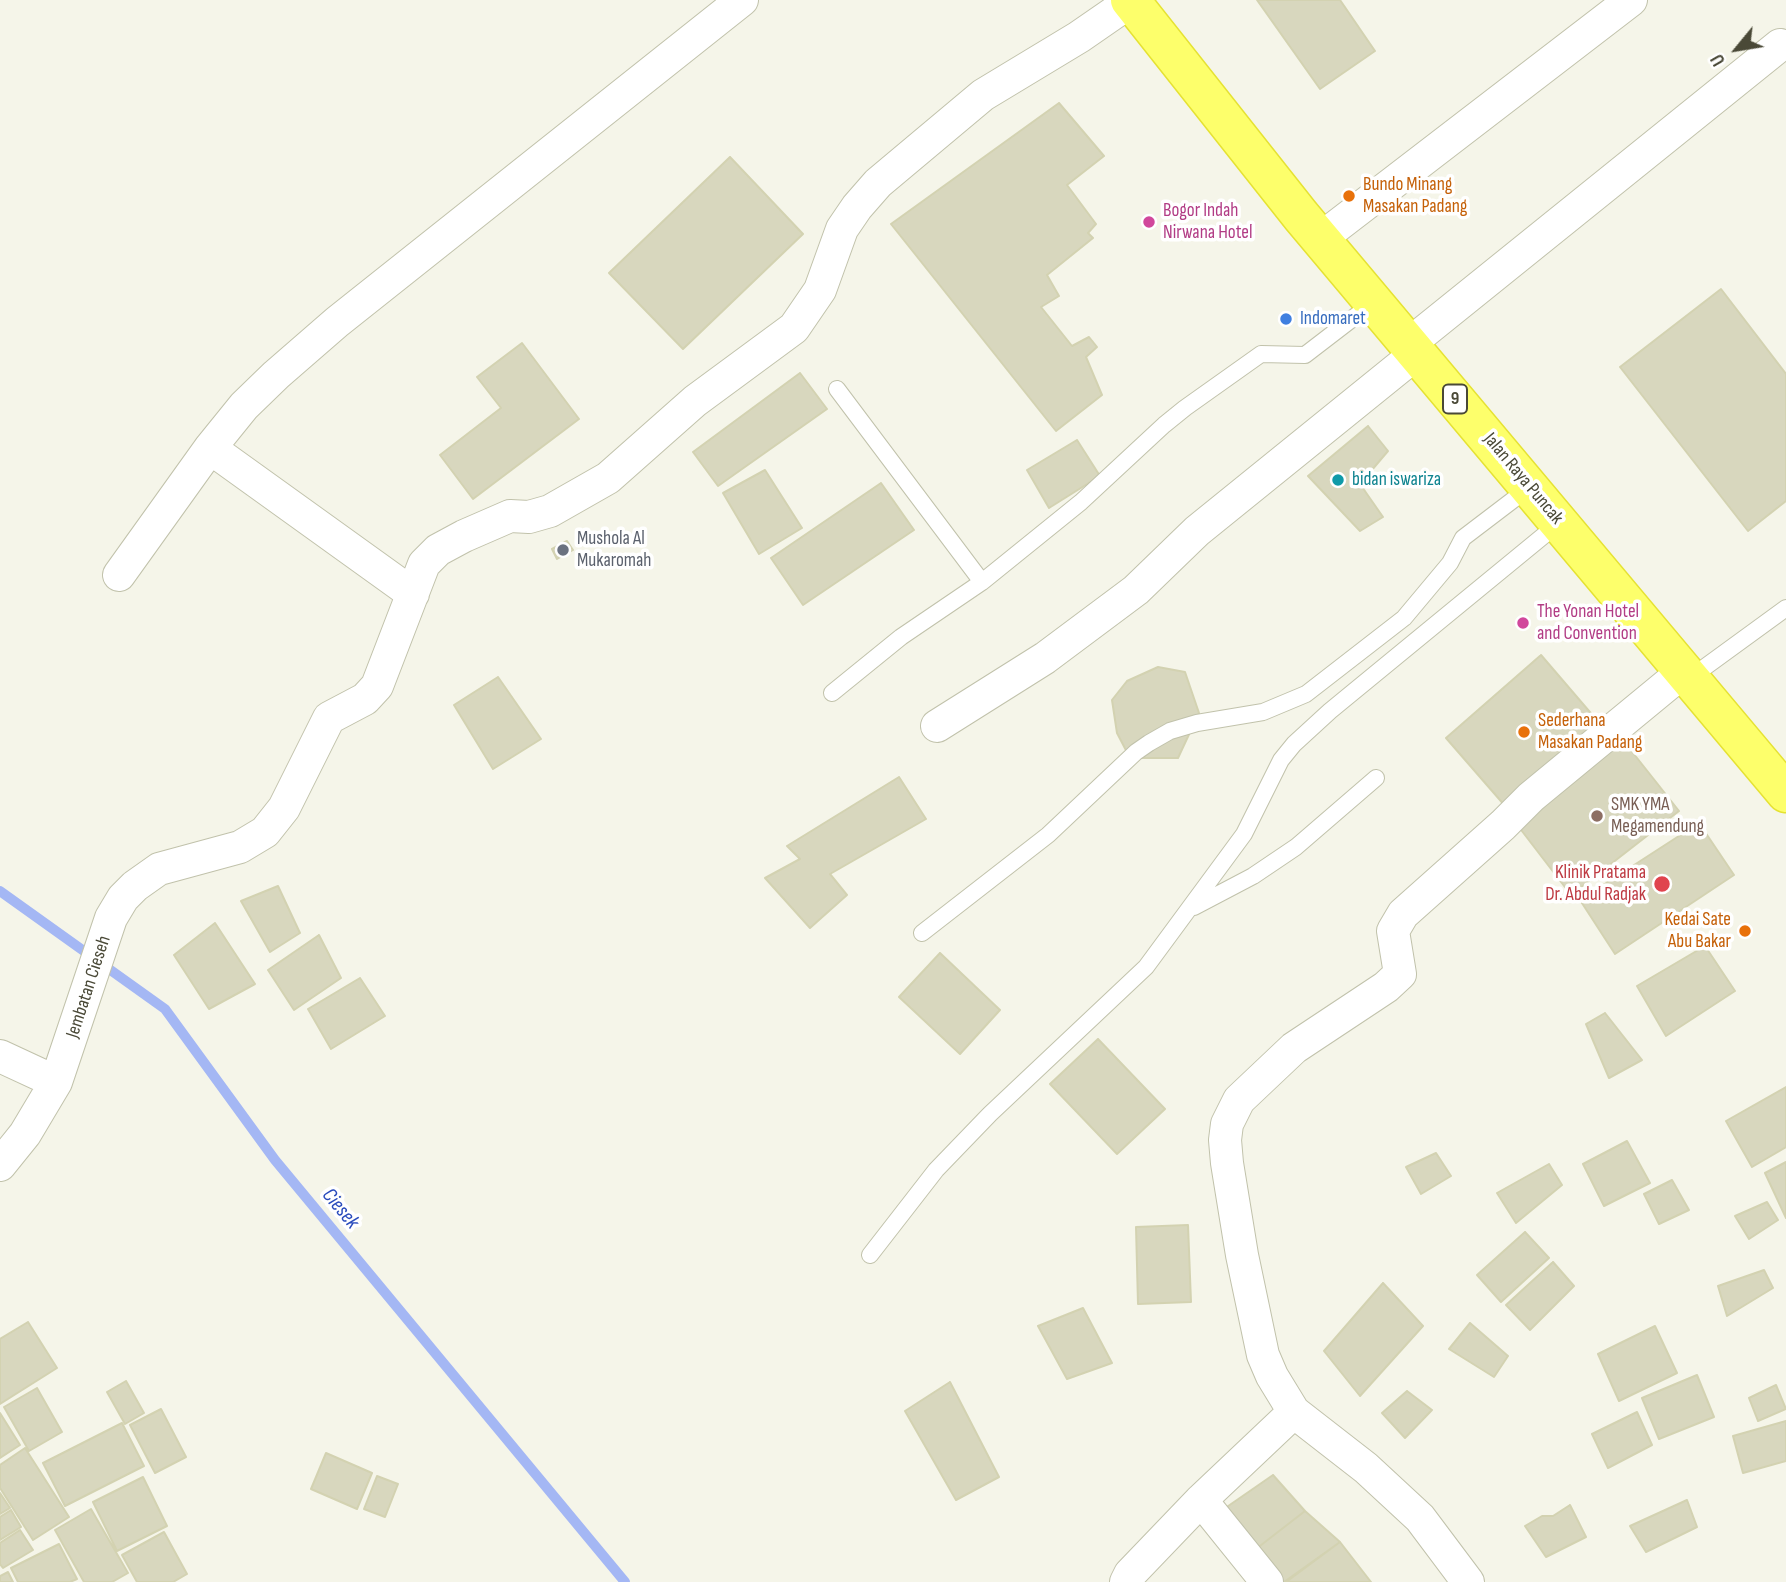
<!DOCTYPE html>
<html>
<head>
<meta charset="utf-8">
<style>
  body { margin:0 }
  #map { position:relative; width:1786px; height:1582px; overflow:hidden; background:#f5f5e9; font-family:"Sofia Sans Condensed",sans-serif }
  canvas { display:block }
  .north { position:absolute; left:1702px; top:14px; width:70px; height:70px; -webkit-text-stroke:5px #fff; paint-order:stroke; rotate:240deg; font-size:19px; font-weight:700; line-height:28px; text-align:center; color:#4a4937 }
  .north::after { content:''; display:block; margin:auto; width:24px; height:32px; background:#4a4937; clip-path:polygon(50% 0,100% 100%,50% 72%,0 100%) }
</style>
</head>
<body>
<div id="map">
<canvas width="1786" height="1582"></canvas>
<div class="north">U</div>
</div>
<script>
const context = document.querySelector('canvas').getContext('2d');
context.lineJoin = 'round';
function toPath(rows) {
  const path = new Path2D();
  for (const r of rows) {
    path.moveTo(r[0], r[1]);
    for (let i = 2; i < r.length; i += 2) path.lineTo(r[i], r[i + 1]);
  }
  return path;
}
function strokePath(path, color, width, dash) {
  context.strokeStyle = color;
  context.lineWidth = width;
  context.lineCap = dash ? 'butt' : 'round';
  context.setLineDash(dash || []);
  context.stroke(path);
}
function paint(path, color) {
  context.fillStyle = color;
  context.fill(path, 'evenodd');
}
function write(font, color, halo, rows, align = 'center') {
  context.font = font + ' "Sofia Sans Condensed",sans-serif';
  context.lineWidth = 7;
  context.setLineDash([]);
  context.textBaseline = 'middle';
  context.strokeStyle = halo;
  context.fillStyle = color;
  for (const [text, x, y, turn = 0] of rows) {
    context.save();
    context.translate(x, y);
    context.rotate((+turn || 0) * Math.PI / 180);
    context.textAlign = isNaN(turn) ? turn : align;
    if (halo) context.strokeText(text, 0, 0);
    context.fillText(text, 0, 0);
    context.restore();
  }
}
const stream = toPath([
  [0,891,165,1009,275,1160,625,1582]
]);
const building = toPath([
  [1257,0,1340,0,1375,51,1320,89,1257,0],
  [1059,103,1104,156,1067,185,1096,224,1088,233,1093,238,1047,275,1059,296,1041,307,1072,346,1089,337,1097,347,1086,357,1102,395,1056,431,891,224,1059,103],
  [730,157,803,234,683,349,609,273,730,157],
  [1721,289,1786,374,1786,501,1748,531,1620,367,1721,289],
  [522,343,579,419,473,499,440,455,501,408,477,377,522,343],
  [800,373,827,409,718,486,693,452,800,373],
  [1368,426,1388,451,1360,484,1383,517,1360,531,1308,476,1368,426],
  [1077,440,1100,476,1049,508,1027,470,1077,440],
  [765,470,802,528,759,554,723,493,765,470],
  [881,483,914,530,803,605,771,558,881,483],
  [567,541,573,550,557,559,552,549,567,541],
  [1541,655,1601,725,1506,807,1446,738,1541,655],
  [1158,667,1185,672,1199,713,1178,758,1130,758,1117,733,1112,700,1127,681,1158,667],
  [498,677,541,739,493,769,454,705,498,677],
  [1622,739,1679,811,1571,895,1515,822,1622,739],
  [899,777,926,819,830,874,847,895,810,928,765,878,800,859,787,846,899,777],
  [1699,823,1734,875,1615,954,1580,900,1699,823],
  [278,886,300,933,270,952,241,901,278,886],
  [215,923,255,984,209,1009,174,955,215,923],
  [319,935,341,978,294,1010,268,970,319,935],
  [1705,946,1735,991,1666,1036,1637,986,1705,946],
  [940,953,1000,1010,960,1054,899,997,940,953],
  [360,978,385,1016,331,1049,308,1009,360,978],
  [1605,1013,1642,1060,1609,1078,1586,1024,1605,1013],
  [1098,1039,1165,1109,1117,1154,1050,1084,1098,1039],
  [1786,1087,1786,1147,1752,1167,1726,1121,1786,1087],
  [1627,1141,1650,1183,1604,1206,1583,1164,1627,1141],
  [1436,1153,1451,1176,1421,1194,1406,1167,1436,1153],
  [1786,1162,1786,1218,1765,1173,1786,1162],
  [1549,1164,1562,1185,1516,1223,1497,1193,1549,1164],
  [1672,1180,1689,1210,1659,1224,1644,1194,1672,1180],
  [1767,1202,1778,1220,1749,1239,1735,1216,1767,1202],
  [1188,1225,1191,1302,1138,1304,1136,1227,1188,1225],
  [1525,1232,1549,1258,1501,1302,1477,1275,1525,1232],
  [1553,1262,1574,1286,1530,1330,1506,1305,1553,1262],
  [1764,1270,1773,1288,1727,1316,1718,1286,1764,1270],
  [1383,1283,1423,1326,1360,1396,1324,1351,1383,1283],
  [1083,1308,1112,1363,1067,1379,1038,1326,1083,1308],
  [28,1322,57,1368,0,1404,0,1339,28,1322],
  [1470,1323,1508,1356,1494,1377,1449,1349,1470,1323],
  [1655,1326,1677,1373,1619,1401,1598,1354,1655,1326],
  [1697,1375,1714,1417,1659,1439,1642,1398,1697,1375],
  [126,1381,144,1413,125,1424,107,1392,126,1381],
  [950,1382,999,1477,956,1500,905,1411,950,1382],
  [1776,1385,1786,1409,1758,1421,1749,1398,1776,1385],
  [37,1388,62,1432,29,1451,4,1407,37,1388],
  [1407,1391,1432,1410,1405,1438,1382,1413,1407,1391],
  [161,1409,186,1457,155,1473,130,1425,161,1409],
  [1637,1412,1652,1445,1608,1468,1592,1434,1637,1412],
  [0,1413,20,1445,0,1458,0,1413],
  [1786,1421,1786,1461,1743,1473,1733,1436,1786,1421],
  [122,1423,144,1466,65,1506,43,1463,122,1423],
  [25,1448,69,1517,33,1540,0,1488,0,1465,25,1448],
  [326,1453,372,1473,357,1509,311,1489,326,1453],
  [1273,1475,1305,1511,1256,1549,1221,1511,1273,1475],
  [377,1476,398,1484,385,1517,364,1509,377,1476],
  [143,1477,167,1526,117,1551,93,1502,143,1477],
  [0,1493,10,1508,0,1514,0,1493],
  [1687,1500,1697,1527,1646,1552,1630,1526,1687,1500],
  [1570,1505,1586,1537,1546,1557,1525,1526,1542,1516,1553,1516,1570,1505],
  [91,1509,128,1573,112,1582,84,1582,55,1530,91,1509],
  [11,1510,21,1527,0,1540,0,1517,11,1510],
  [1305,1511,1340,1542,1284,1582,1256,1549,1305,1511],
  [20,1530,33,1550,3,1568,0,1564,0,1543,20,1530],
  [164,1532,187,1574,173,1582,137,1582,122,1555,164,1532],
  [1340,1542,1371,1582,1286,1582,1340,1542],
  [59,1544,77,1579,70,1582,18,1582,11,1568,59,1544],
  [8,1572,13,1582,0,1582,0,1576,8,1572]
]);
const lane = toPath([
  [837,389,982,582],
  [1690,678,1786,608],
  [832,693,901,637,982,582,1081,502,1164,425,1185,408,1261,354,1305,355,1374,302],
  [1194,907,1253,876,1296,847,1376,778],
  [922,933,1048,835,1136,752,1149,743,1170,731,1197,723,1263,712,1306,694,1404,618,1450,563,1463,538,1530,487],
  [870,1255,936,1170,990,1114,1146,967,1244,834,1281,760,1294,744,1330,711,1559,523]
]);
const street = toPath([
  [1320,239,1631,0],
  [1409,344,1780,45],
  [210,448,413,594],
  [119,575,210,448,244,406,276,375,337,322,742,0],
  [937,726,1045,658,1136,590,1197,531,1417,353],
  [0,1056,56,1082],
  [0,1165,25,1134,56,1082,111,918,123,898,135,886,159,869,240,847,265,832,284,808,329,718,365,699,377,686,424,564,438,550,464,536,510,516,529,517,550,511,608,478,695,401,794,328,820,290,842,229,857,207,878,183,983,95,1079,37,1131,1],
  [1201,1500,1267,1582],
  [1126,1582,1130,1574,1201,1500,1294,1412],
  [1468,1582,1420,1518,1366,1468,1294,1412,1272,1376,1263,1355,1242,1255,1227,1163,1225,1140,1227,1124,1239,1100,1294,1048,1386,987,1400,974,1393,931,1403,914,1503,825,1531,797,1684,671]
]);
const highway = toPath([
  [1130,0,1301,216,1786,793]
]);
const markers = [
  [1349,196,7,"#e8710a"],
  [1149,222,7,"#d1479c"],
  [1286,319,7,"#3f7fe0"],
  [1338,480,7,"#0f9aa8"],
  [563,550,7,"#6b7280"],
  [1523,623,7,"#d1479c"],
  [1524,732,7,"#e8710a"],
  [1597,816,7,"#8d6e63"],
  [1662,884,9,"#e0444e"],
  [1745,931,7,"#e8710a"]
];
const shields = [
  [1455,399,24]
];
const shieldNames = [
  ["9",1455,399]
];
const foodNames = [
  ["Bundo Minang",1363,185],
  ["Masakan Padang",1363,207],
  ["Sederhana",1538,721],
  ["Masakan Padang",1538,743],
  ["Kedai Sate",1731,920,"right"],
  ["Abu Bakar",1731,942,"right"]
];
const hotelNames = [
  ["Bogor Indah",1163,211],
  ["Nirwana Hotel",1163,233],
  ["The Yonan Hotel",1537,612],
  ["and Convention",1537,634]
];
const shopNames = [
  ["Indomaret",1300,319]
];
const streetNames = [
  ["Jalan Raya Puncak",1523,479,50],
  ["Jembatan Cieseh",89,987,-72]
];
const cultureNames = [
  ["bidan iswariza",1352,480]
];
const worshipNames = [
  ["Mushola Al",577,539],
  ["Mukaromah",577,561]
];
const educationNames = [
  ["SMK YMA",1611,805],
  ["Megamendung",1611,827]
];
const healthNames = [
  ["Klinik Pratama",1646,873],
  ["Dr. Abdul Radjak",1646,895]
];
const waterNames = [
  ["Ciesek",340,1209,50]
];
strokePath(stream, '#a4b7f4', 10);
paint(building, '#d8d7be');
strokePath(building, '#d3d2b1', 2);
strokePath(lane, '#c1c2ab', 18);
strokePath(street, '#c1c2ab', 34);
strokePath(highway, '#e5e233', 41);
strokePath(lane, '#fff', 16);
strokePath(street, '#fff', 32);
strokePath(highway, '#fdff6b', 38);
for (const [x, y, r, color] of markers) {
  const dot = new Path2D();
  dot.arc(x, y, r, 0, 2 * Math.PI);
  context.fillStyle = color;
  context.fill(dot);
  strokePath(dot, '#fff', 2.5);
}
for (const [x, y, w] of shields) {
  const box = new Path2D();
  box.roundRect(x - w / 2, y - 14.5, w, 29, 5);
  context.fillStyle = '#fff';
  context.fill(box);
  strokePath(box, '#4a4937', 2);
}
write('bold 18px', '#4a4937', null, shieldNames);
write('19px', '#c56008', '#fff', foodNames, 'left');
write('19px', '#b23c85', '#fff', hotelNames, 'left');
write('19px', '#366cbe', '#fff', shopNames, 'left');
write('19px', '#4a4937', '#fff', streetNames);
write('19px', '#0d838f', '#fff', cultureNames, 'left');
write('19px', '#5b616d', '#fff', worshipNames, 'left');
write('19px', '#785e54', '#fff', educationNames, 'left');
write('19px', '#be3a42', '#fff', healthNames, 'right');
write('italic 21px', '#294bbc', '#fff', waterNames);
</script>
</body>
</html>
